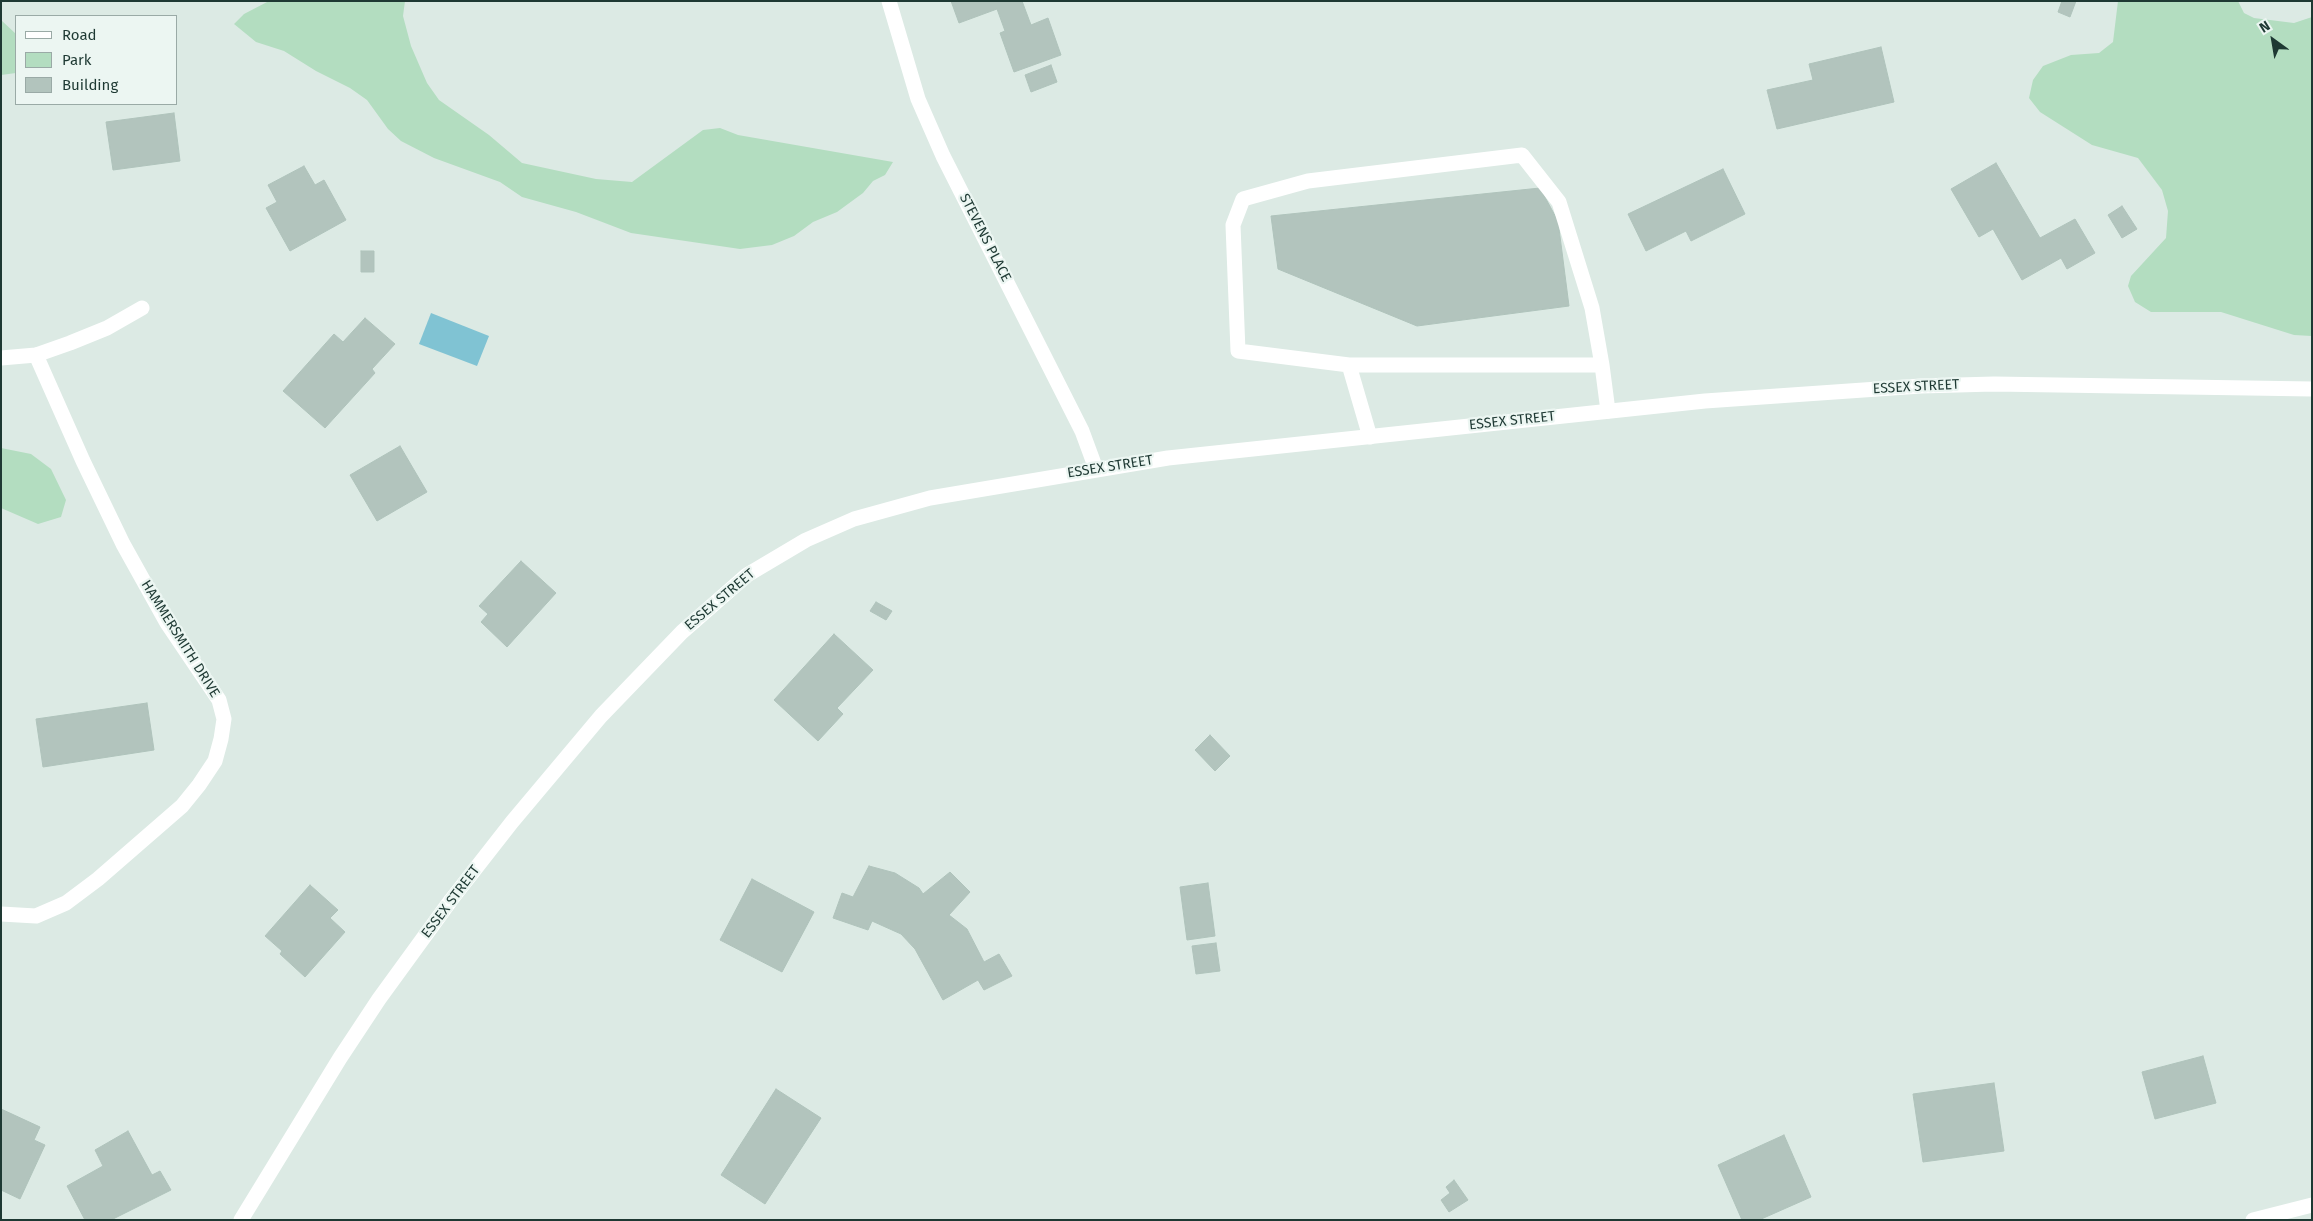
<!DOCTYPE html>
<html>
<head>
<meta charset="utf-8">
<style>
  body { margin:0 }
  #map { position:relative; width:2313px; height:1221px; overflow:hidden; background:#dceae4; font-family:"Fira Sans",sans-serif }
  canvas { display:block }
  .frame { position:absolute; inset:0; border:2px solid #1e3933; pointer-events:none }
  .legend { position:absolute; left:15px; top:15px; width:162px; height:90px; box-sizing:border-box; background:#ecf6f2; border:1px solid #9aaaa6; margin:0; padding:6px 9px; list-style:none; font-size:15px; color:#1e3933 }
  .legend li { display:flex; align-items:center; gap:10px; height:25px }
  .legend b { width:25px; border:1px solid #9aaaa6 }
  .north { position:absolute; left:2248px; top:15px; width:50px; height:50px; -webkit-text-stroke:4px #ecf6f2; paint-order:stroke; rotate:328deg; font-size:14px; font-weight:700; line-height:20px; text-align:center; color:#1e3933 }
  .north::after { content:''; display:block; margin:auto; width:18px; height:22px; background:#1e3933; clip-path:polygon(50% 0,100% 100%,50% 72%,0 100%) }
</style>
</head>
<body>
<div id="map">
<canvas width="2313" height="1221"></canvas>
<div class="frame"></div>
<ul class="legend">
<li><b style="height:6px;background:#fff"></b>Road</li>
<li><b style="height:14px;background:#b3ddc0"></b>Park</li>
<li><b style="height:14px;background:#b2c4bd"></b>Building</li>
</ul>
<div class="north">N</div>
</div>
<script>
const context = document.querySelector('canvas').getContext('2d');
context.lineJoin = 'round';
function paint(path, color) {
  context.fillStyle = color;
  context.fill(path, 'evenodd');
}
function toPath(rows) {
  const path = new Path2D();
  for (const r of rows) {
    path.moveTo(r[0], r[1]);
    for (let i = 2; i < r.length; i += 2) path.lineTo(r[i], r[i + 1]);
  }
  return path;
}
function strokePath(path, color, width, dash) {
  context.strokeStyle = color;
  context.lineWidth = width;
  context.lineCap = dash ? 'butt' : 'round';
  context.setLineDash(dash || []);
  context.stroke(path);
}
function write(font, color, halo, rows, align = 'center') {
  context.font = font + ' "Fira Sans",sans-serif';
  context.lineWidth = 4.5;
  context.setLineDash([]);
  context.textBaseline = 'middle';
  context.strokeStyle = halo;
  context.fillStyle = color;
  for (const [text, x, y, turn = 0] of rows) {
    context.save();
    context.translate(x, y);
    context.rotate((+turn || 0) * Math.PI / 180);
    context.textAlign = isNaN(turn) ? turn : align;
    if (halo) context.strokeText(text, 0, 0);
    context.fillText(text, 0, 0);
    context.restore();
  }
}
const green = toPath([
  [269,1,405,1,403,16,411,46,427,83,439,100,489,135,522,163,596,179,632,182,703,130,720,128,738,135,893,162,885,175,873,181,863,193,837,212,813,222,794,236,772,245,740,249,631,233,576,212,522,197,500,182,434,158,401,141,388,129,367,100,350,88,316,71,284,51,256,42,234,24,244,14],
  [2118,1,2238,1,2244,13,2254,18,2294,23,2312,17,2312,336,2294,335,2221,312,2151,312,2135,302,2128,286,2131,276,2166,238,2168,211,2162,190,2138,158,2092,145,2040,112,2029,98,2033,80,2043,66,2071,55,2099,53,2113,42],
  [1,20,16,34,16,73,1,75],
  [1,448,31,454,51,469,66,500,61,517,38,524,1,508]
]);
const water = toPath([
  [431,313,489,336,477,366,419,344]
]);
const building = toPath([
  [951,1,1022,1,1031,25,1048,18,1061,55,1014,72,1000,33,1005,31,997,9,959,23,951,1],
  [2062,1,2076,1,2070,17,2058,12,2062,1],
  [1881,47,1894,102,1777,129,1767,90,1813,80,1809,64,1881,47],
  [1051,65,1057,82,1031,92,1025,75,1051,65],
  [174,113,180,161,113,170,106,122,174,113],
  [1996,163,2040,238,2075,219,2095,253,2067,269,2061,258,2022,280,1993,229,1979,237,1951,189,1996,163],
  [304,166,315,185,324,180,346,220,290,251,266,208,277,202,268,185,304,166],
  [1723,169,1745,214,1691,241,1686,231,1646,251,1628,214,1723,169],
  [1540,188,1558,221,1569,306,1417,326,1278,269,1271,216,1540,188],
  [2122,206,2137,229,2122,238,2108,215,2122,206],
  [361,251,374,251,374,272,361,272,361,251],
  [365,318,395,344,372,369,375,373,325,428,283,391,334,334,343,342,365,318],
  [400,446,427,492,377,521,350,475,400,446],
  [521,561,556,593,507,647,481,622,488,614,479,606,521,561],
  [876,602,892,611,886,620,870,611,876,602],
  [834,634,873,670,837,708,843,714,818,741,774,700,834,634],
  [147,703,154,750,43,767,36,719,147,703],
  [1210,735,1230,756,1215,771,1195,750,1210,735],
  [869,866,895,873,919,888,923,894,950,872,970,892,949,915,967,929,984,962,999,954,1012,976,984,990,978,980,943,1000,915,949,901,934,872,921,868,930,833,918,842,893,853,897,869,866],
  [752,879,814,912,782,972,720,940,752,879],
  [1208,883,1215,936,1187,940,1180,887,1208,883],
  [310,885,338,910,330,918,345,932,305,977,280,954,282,951,265,936,310,885],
  [1216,943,1220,971,1196,974,1192,946,1216,943],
  [2203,1056,2216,1103,2155,1119,2142,1072,2203,1056],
  [1994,1083,2004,1151,1923,1162,1913,1094,1994,1083],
  [776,1089,821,1118,765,1204,721,1175,776,1089],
  [1,1109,40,1127,34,1140,45,1145,20,1199,1,1190,1,1109],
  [128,1131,152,1175,160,1171,171,1190,111,1220,85,1220,67,1186,103,1166,95,1150,128,1131],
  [1784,1135,1811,1197,1759,1220,1742,1220,1718,1165,1784,1135],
  [1454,1180,1468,1200,1449,1212,1441,1200,1450,1193,1446,1187,1454,1180]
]);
const lane = toPath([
  [1349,365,1602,365,1592,308,1559,202,1522,155,1308,181,1243,199,1233,225,1238,351,1349,365,1370,437],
  [1602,365,1608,411],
  [1,914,36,916,66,903,98,879,182,806,199,785,215,761,221,739,224,719,219,700,167,623,123,544,83,461,36,355]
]);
const street = toPath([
  [889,1,918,99,943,156,1082,431,1096,469],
  [1,358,36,355,70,343,107,328,142,308],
  [2253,1220,2312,1205]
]);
const secondary = toPath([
  [241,1220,340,1058,379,999,451,900,512,822,601,716,682,632,747,575,806,540,854,519,930,498,1168,458,1705,401,1921,386,1994,384,2312,389]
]);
const streetNames = [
  ["STEVENS PLACE",985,238,63],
  ["ESSEX STREET",1916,387,-3],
  ["ESSEX STREET",1512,421,-6],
  ["ESSEX STREET",1110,467,-9],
  ["ESSEX STREET",720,600,-40],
  ["HAMMERSMITH DRIVE",180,639,58],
  ["ESSEX STREET",451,902,-53]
];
paint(green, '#b3ddc0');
paint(water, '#80c3d3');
paint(building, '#b2c4bd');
strokePath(building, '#afc3bb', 1);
strokePath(lane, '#fff', 15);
strokePath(street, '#fff', 15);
strokePath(secondary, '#fff', 15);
write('14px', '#1e3933', '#ecf6f2', streetNames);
</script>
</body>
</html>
